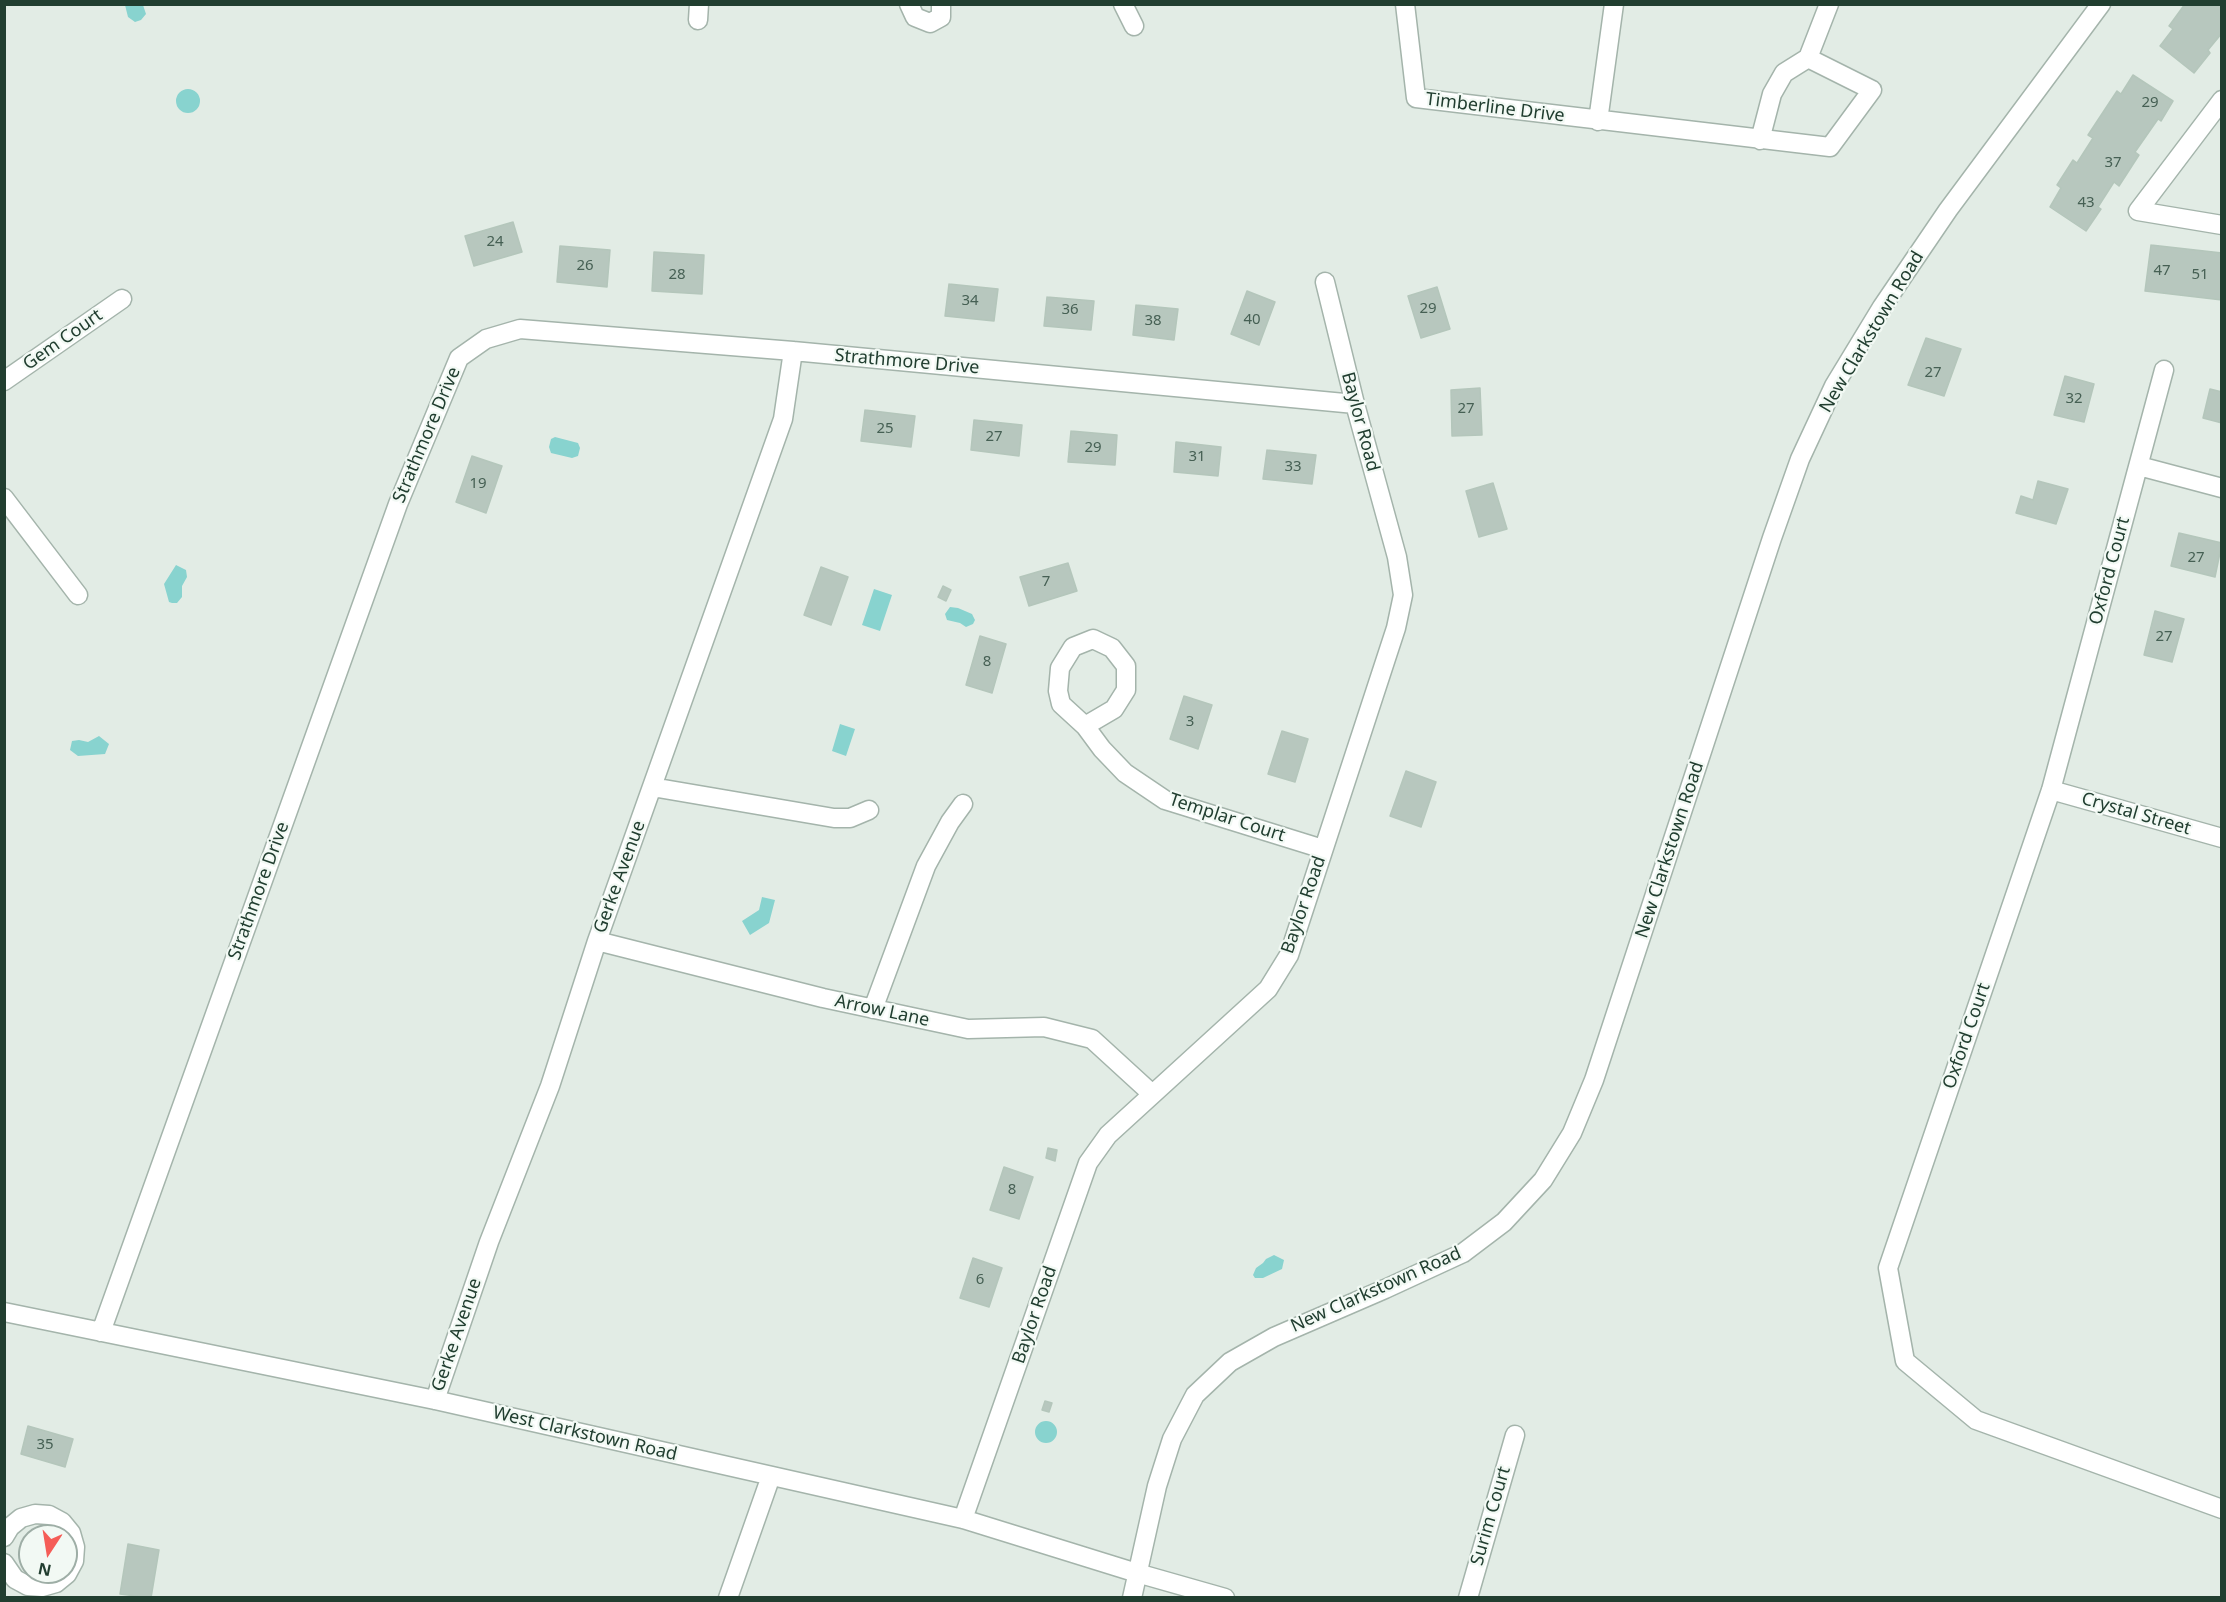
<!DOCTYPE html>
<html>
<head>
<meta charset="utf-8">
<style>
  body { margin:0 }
  #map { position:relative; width:2226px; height:1602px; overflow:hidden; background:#e2ece5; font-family:"Noto Sans",sans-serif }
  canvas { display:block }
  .frame { position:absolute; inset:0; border:6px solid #213e30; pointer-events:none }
  .north { position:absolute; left:18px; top:1524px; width:60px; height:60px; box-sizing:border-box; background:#f2f9f4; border:2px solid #9eaea6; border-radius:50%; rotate:192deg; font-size:16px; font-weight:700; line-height:24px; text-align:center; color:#213e30 }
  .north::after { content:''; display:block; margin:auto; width:21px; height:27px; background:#f55d57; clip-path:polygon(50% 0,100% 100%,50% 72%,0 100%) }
</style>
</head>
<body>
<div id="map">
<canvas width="2226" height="1602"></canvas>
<div class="frame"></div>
<div class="north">N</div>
</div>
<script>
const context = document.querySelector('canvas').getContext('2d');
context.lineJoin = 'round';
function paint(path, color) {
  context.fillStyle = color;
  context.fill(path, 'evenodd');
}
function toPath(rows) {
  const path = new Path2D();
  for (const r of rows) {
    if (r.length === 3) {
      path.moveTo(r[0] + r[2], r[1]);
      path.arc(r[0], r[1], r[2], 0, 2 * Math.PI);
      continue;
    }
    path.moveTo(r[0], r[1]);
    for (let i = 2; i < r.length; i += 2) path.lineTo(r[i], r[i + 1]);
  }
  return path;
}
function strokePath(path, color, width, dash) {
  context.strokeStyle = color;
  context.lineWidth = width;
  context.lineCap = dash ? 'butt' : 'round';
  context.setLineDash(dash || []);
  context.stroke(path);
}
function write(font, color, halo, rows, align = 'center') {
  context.font = font + ' "Noto Sans",sans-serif';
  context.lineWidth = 4.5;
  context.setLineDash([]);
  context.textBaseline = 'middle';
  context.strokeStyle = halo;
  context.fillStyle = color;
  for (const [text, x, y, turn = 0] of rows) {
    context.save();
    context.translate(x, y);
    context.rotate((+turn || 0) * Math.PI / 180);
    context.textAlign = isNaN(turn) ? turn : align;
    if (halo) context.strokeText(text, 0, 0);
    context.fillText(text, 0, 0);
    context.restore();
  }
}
const water = toPath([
  [125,5,143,5,146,14,141,20,135,22,128,17],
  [188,101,12],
  [555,437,578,443,580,448,578,456,572,458,551,453,549,447,551,439],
  [176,565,186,570,187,577,182,586,182,597,177,603,172,603,169,602,164,584],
  [874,589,892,595,880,631,862,625],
  [950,607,958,608,972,614,975,620,973,624,966,627,960,623,947,620,945,614],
  [840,724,855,729,846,756,832,751],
  [99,736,109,744,105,754,78,756,70,750,72,741,79,740,88,742],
  [762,897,775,900,769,923,750,935,742,921,759,910],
  [1274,1255,1284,1260,1282,1269,1263,1278,1255,1278,1253,1275,1256,1268,1263,1263,1266,1259],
  [1046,1432,11]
]);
const building = toPath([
  [2185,4,2222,4,2222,33,2208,50,2210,53,2194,73,2160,46,2173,29,2169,26,2185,4],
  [2133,75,2173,101,2161,121,2158,119,2135,152,2139,155,2119,186,2114,182,2098,207,2101,209,2086,231,2050,207,2061,188,2057,185,2073,160,2077,163,2093,138,2088,135,2117,91,2121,94,2133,75],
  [513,222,522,252,474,266,465,236,513,222],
  [2151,245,2222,253,2222,300,2145,291,2151,245],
  [560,246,610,250,607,287,557,282,560,246],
  [654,252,704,255,702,294,652,291,654,252],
  [949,284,998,289,994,321,945,316,949,284],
  [1437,287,1450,329,1421,338,1408,296,1437,287],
  [1247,291,1275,302,1259,345,1231,334,1247,291],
  [1047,297,1094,301,1091,330,1044,326,1047,297],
  [1136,305,1178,309,1174,340,1133,335,1136,305],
  [1926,338,1961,349,1944,396,1908,385,1926,338],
  [2065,376,2094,384,2084,422,2054,415,2065,376],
  [1480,388,1482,435,1452,436,1451,390,1480,388],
  [2210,389,2222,392,2222,423,2203,418,2210,389],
  [865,410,915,416,911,447,861,441,865,410],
  [974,420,1022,425,1019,456,971,450,974,420],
  [1071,431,1117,435,1115,465,1068,462,1071,431],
  [1176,442,1221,447,1218,476,1174,472,1176,442],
  [1267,450,1316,455,1312,484,1263,479,1267,450],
  [472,456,502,466,486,513,456,502,472,456],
  [2038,481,2068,489,2056,524,2016,513,2021,496,2033,500,2038,481],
  [1493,483,1507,529,1479,537,1466,491,1493,483],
  [2179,533,2222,543,2215,577,2171,566,2179,533],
  [1068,563,1077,591,1029,606,1020,577,1068,563],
  [821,567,848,577,831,625,804,615,821,567],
  [943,586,951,590,946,601,938,597,943,586],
  [2155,611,2184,619,2172,662,2144,655,2155,611],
  [980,636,1006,644,992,693,966,685,980,636],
  [1184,696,1212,705,1198,749,1170,739,1184,696],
  [1282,731,1308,739,1295,782,1268,774,1282,731],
  [1406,771,1436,782,1421,827,1390,816,1406,771],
  [1048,1148,1057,1150,1055,1161,1046,1158,1048,1148],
  [1004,1167,1033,1177,1019,1219,990,1210,1004,1167],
  [973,1258,1002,1268,989,1307,960,1298,973,1258],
  [1045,1401,1052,1403,1049,1412,1042,1410,1045,1401],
  [28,1426,73,1439,65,1467,21,1454,28,1426],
  [128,1544,159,1550,151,1598,120,1594,128,1544]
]);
const minor = toPath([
  [909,4,915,17,930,23,941,17,941,4],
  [1123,4,1134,26],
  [1405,4,1416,98,1830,147,1872,90,1808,58],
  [698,20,699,4],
  [2222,100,2138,211,2222,225],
  [1598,121,1614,4],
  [1760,140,1772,94,1784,73,1808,58,1829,4],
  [2164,370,2051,790,1888,1268,1905,1361,1976,1420,2222,1509],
  [4,381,122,299],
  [2139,466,2222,488],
  [4,498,78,595],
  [1085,726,1114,709,1126,690,1126,666,1112,648,1093,639,1073,647,1060,668,1058,691,1061,704,1085,726,1102,749,1125,773,1165,800,1323,849],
  [652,787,834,818,850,818,869,810],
  [2051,790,2222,838],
  [597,941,823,998,968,1029,1044,1027,1092,1039,1151,1093],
  [873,1009,926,866,950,822,963,804],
  [4,1312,435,1400,963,1519,1137,1573,1225,1598],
  [101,1332,398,504,459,358,486,339,520,329,793,351,1355,404],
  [435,1400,489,1242,550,1086,597,941,783,419,793,351],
  [963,1519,1088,1163,1108,1135,1268,989,1289,955,1396,628,1403,595,1397,557,1355,404,1325,282],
  [4,1537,10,1527,21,1518,35,1514,49,1515,62,1522,71,1533,75,1547,74,1561,67,1574,56,1583,42,1587,28,1586,15,1579,4,1563],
  [728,1598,771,1476],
  [1132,1598,1157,1486,1172,1439,1195,1395,1230,1362,1274,1337,1385,1289,1463,1253,1504,1222,1543,1180,1572,1133,1594,1080,1772,538,1800,459,1834,386,1882,307,1948,210,2101,4],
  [1468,1598,1515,1435]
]);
const numberNames = [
  ["29",2150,103],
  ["37",2113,163],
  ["43",2086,203],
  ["24",495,242],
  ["26",585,266],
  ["47",2162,271],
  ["28",677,275],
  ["51",2200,275],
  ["34",970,301],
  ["29",1428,309],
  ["36",1070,310],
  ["40",1252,320],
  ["38",1153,321],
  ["27",1933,373],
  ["32",2074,399],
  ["27",1466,409],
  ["25",885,429],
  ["27",994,437],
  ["29",1093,448],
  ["31",1197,457],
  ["33",1293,467],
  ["19",478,484],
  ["27",2196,558],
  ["7",1046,582],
  ["27",2164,637],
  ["8",987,662],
  ["3",1190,722],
  ["8",1012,1190],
  ["6",980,1280],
  ["35",45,1445]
];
const streetNames = [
  ["Timberline Drive",1495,108,7],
  ["New Clarkstown Road",1872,332,-59],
  ["Gem Court",63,340,-35],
  ["Strathmore Drive",907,362,5],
  ["Baylor Road",1360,422,75],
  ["Strathmore Drive",427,435,-67],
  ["Oxford Court",2110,571,-75],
  ["Crystal Street",2136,814,16],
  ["Templar Court",1227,818,18],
  ["New Clarkstown Road",1670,850,-72],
  ["Gerke Avenue",620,877,-70],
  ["Strathmore Drive",259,891,-70],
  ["Baylor Road",1304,905,-71],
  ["Arrow Lane",882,1011,12],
  ["Oxford Court",1967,1036,-71],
  ["New Clarkstown Road",1376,1290,-24],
  ["Baylor Road",1035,1315,-71],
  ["Gerke Avenue",457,1335,-71],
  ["West Clarkstown Road",585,1434,13],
  ["Surim Court",1491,1516,-74]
];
paint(water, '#88d3cf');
paint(building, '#b7c7be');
strokePath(building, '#b4c6bb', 1.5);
strokePath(minor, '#a4b4ab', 21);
strokePath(minor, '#fff', 18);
write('15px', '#466054', null, numberNames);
write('18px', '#213e30', '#f2f9f4', streetNames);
</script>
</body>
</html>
